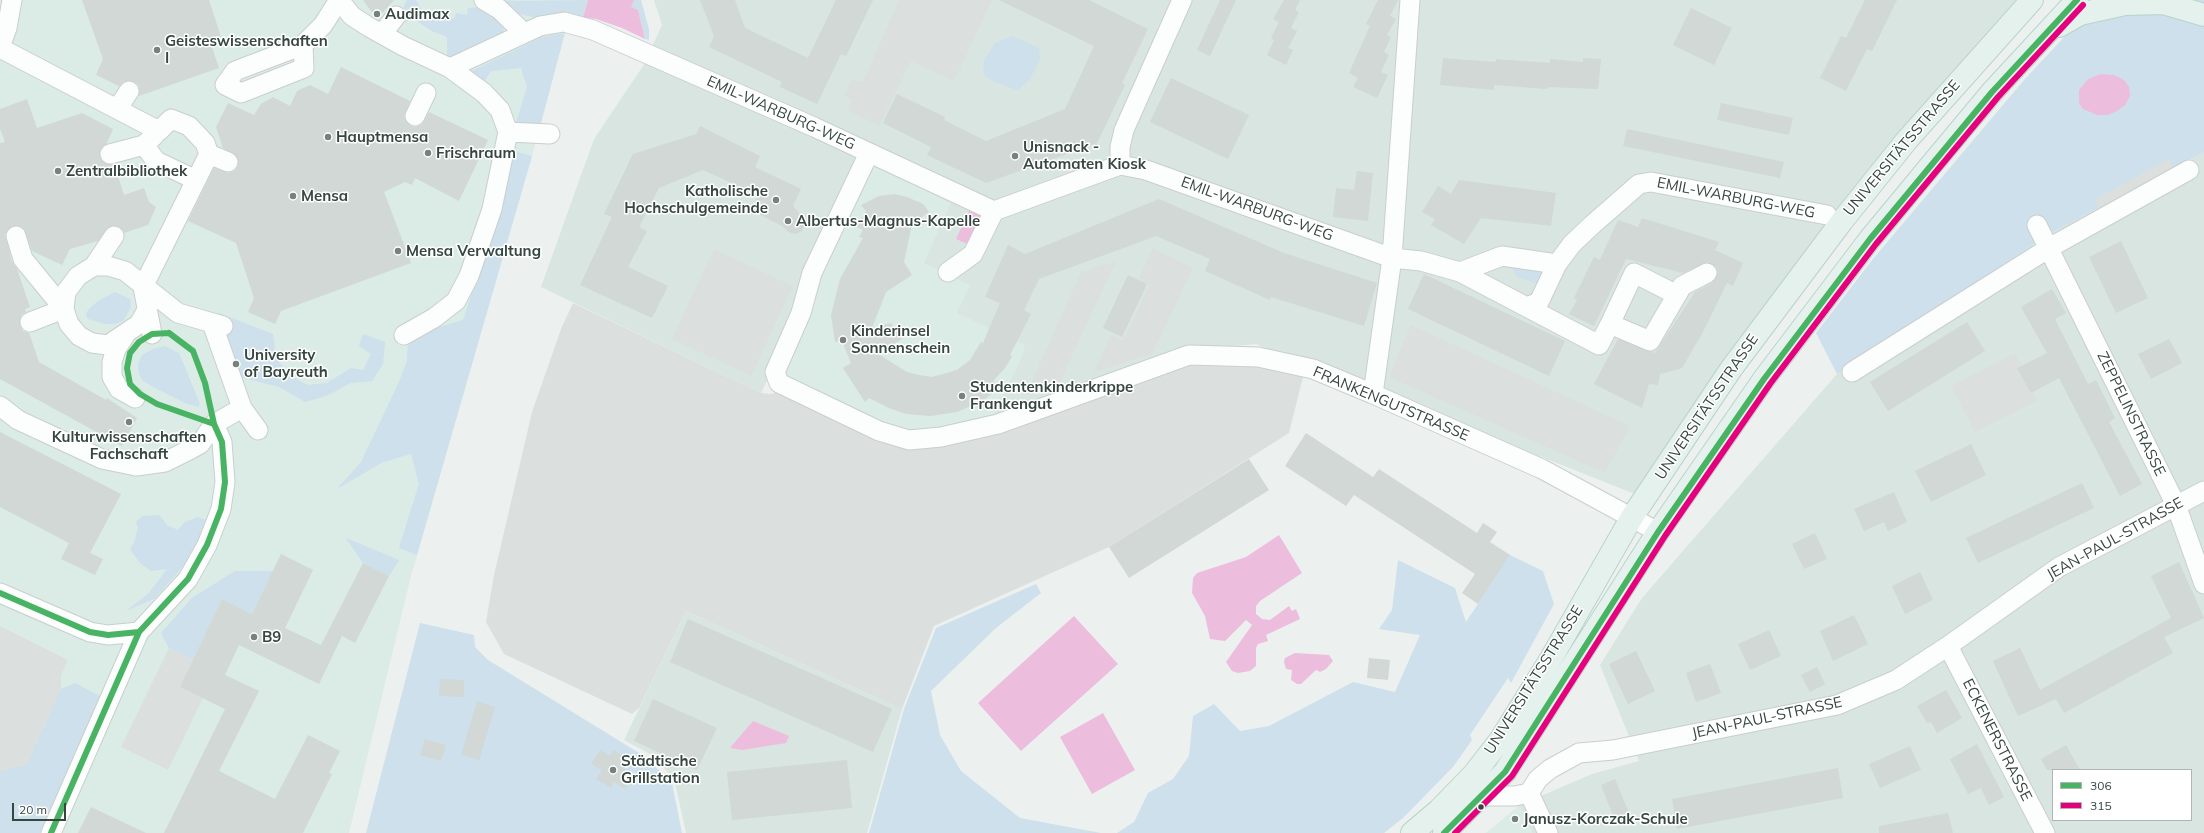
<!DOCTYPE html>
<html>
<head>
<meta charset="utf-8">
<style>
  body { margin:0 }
  #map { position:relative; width:2204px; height:833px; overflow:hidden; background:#ecf1ef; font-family:Mulish,sans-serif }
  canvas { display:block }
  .legend { position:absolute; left:2052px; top:769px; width:140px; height:52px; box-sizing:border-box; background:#fff; border:1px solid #afb5b3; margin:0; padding:5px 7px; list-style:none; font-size:12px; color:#374740 }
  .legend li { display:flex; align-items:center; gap:8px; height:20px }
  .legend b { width:20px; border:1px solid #afb5b3 }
  .scale { position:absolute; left:12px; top:803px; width:54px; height:18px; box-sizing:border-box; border:2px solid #374740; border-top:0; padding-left:5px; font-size:12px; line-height:14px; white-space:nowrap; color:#374740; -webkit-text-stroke:3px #fff; paint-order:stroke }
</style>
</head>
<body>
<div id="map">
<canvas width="2204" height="833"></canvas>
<ul class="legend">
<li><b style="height:5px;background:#48b463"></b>306</li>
<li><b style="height:5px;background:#e5007d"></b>315</li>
</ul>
<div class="scale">20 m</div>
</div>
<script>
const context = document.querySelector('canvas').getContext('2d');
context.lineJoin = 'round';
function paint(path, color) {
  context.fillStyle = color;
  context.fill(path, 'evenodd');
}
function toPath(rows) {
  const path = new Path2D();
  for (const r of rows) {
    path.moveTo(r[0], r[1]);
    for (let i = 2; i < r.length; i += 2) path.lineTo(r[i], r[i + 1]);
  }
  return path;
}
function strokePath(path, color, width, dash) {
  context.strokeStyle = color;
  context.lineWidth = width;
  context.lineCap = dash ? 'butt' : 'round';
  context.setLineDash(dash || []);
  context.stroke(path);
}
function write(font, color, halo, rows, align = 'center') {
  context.font = font + ' Mulish,sans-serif';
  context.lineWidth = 3;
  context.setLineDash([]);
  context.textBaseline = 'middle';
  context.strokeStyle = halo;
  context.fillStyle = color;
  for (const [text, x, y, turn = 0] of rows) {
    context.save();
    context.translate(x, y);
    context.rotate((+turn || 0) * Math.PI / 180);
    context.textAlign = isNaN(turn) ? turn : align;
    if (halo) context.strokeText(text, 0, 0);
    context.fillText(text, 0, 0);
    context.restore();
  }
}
const residential = toPath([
  [654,0,2022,0,1640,496,1256,344,1189,350,992,419,770,374,761,393,541,287,594,139,643,66,662,25],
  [2204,152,2204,833,1486,833,1520,805,1592,774,1639,761,1600,665,1642,598,1837,374,2051,233],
  [2053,770,2191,770,2191,820,2053,820],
  [686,611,902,709,867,833,686,833,674,778,650,754,624,740]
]);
const education = toPath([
  [0,0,573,0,532,156,411,576,349,833,0,833],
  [871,163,951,203,924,263,970,285,957,313,1025,345,1022,357,992,419,913,434,792,386,781,370,817,275],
  [1520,805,1533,833,1486,833]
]);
const green = toPath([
  [407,0,416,0,421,9,438,21,442,13,454,19,456,13,467,15,468,8,480,7,500,20,504,30,503,35,460,58,447,58,447,37,432,31,414,19,405,22,397,21],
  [494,0,517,1,588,0,583,18,543,19,514,13],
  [634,0,641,0,649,29,649,40,645,39,638,10,630,7],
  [2099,0,2204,0,2204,152,2051,233,1837,374,1816,333,1873,259,2024,80],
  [565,33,540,127,516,123,527,87,521,68,491,71,481,86,472,71,542,37],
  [1012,36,1039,48,1040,59,1030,79,1017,90,993,81,985,76,983,70,984,61,995,43],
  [510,150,532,156,417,555,399,548,419,484,411,454,383,462,337,489,361,462,399,382,407,361,408,339,432,329,463,320,505,194],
  [1511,265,1546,268,1541,285,1517,277],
  [115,292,130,299,131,307,123,321,115,324,105,324,88,319,86,314,88,310,98,301],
  [219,313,273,334,276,358,289,375,308,385,327,383,351,368,363,370,371,354,359,346,363,334,385,342,383,364,372,381,351,383,326,396,305,402,279,387,240,377],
  [165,346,179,353,182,360,200,404,198,407,185,403,155,388,142,380,139,374,138,364,142,355,153,349],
  [159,515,167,525,178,530,185,522,198,517,206,520,199,541,186,563,154,599,126,611,149,593,167,569,151,571,140,563,130,549,134,543,138,528,136,522,143,516],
  [346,538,399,560,389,576,363,563],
  [1510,555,1543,571,1554,604,1511,683,1508,678,1470,735,1472,740,1453,767,1403,818,1384,833,1117,833,1134,822,1148,793,1173,779,1189,756,1193,716,1214,704,1240,731,1269,726,1353,682,1395,692,1420,635,1379,629,1392,610,1398,560,1455,588,1466,622],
  [235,571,273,571,252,614,222,599,193,660,169,648,161,633,192,598],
  [1036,584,1041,593,996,628,931,691,940,735,961,771,1020,818,1101,833,869,833,904,709,936,628],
  [420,623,474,635,475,647,488,660,644,756,672,783,682,833,366,833],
  [75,683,100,696,40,833,0,833,0,771,26,765,61,689]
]);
const parking = toPath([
  [899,0,992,0,954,81,911,61,879,126,847,110,852,100,844,96,852,79,863,82],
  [2169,159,2173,168,2099,209,2094,200],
  [1153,248,1193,268,1152,354,1094,372,1111,335,1123,341,1150,285,1139,278],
  [714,249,793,286,751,376,672,339],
  [1116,261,1057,388,1026,395,1081,272],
  [573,303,761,393,771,394,781,391,906,446,928,448,975,438,1186,361,1221,360,1294,372,1303,377,1289,433,1109,547,934,626,902,709,686,611,639,708,632,714,504,654,486,622,494,575,532,412,561,329],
  [1411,325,1630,426,1605,473,1389,377],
  [2015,353,2037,401,1975,432,1951,386],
  [0,626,68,660,61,675,61,689,26,765,0,771],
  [169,648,193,660,180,687,203,698,168,770,121,747]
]);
const water = toPath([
  [588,0,634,0,631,7,638,10,645,39,622,28,596,19,583,18],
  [2101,74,2114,75,2124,80,2129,87,2130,96,2125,105,2117,111,2108,115,2097,115,2083,109,2079,103,2079,90,2088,79],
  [970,209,984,215,970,245,956,239],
  [1279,535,1302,573,1260,601,1256,606,1256,614,1262,619,1270,620,1289,606,1292,611,1296,609,1300,619,1266,635,1268,641,1258,644,1256,648,1256,666,1250,671,1238,673,1232,671,1226,662,1252,625,1246,620,1225,641,1210,639,1205,616,1192,593,1193,578,1197,573,1246,557],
  [1074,616,1118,664,1021,751,978,703],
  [1295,653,1329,655,1333,661,1326,669,1320,672,1316,670,1301,684,1297,684,1291,680,1292,670,1286,669,1284,662,1285,658],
  [1103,713,1135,770,1092,794,1060,737],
  [753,721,789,736,786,743,742,750,730,748]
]);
const building = toPath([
  [82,0,209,0,221,37,210,41,219,68,139,96,139,86,135,82,124,81,119,86,96,75,103,59],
  [363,0,394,0,377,19],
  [700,0,735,0,745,28,808,58,836,0,873,0,846,56,841,54,817,104,780,87,782,82,709,47,714,36],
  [999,0,1089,0,1148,29,1122,83,1125,85,1097,143,986,183,927,155,931,147,883,123,897,94,945,117,944,120,986,141,1065,109,1094,46],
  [1220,0,1236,0,1210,56,1197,50],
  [1284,0,1300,0,1295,10,1299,12,1291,28,1297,31,1288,48,1293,50,1286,65,1267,55,1274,40,1271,38,1279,22,1273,19],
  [1378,0,1398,0,1390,16,1396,19,1387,35,1391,37,1384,52,1389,55,1381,72,1388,75,1377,98,1353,87,1358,78,1349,73,1370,26,1366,24],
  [1865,0,1897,0,1872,51,1867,49,1846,91,1820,78,1841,36,1846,38],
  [1691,8,1732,28,1714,65,1673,45],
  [1443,58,1496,62,1496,59,1550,63,1550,59,1583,62,1583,58,1601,59,1598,89,1548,87,1547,89,1494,85,1494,90,1440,85],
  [341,67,410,101,404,116,410,126,415,127,422,125,429,112,488,140,459,201,415,178,412,185,405,182,384,192,411,263,281,311,275,324,248,312,254,298,236,243,188,221,214,168,229,173,234,171,238,166,237,156,223,148,216,127,228,103,254,115,261,104,273,97,290,106,297,91,310,85,328,94],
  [1171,78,1249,115,1228,159,1150,122],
  [27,99,37,128,82,113,113,129,107,143,100,151,100,157,107,164,114,164,124,195,144,188,149,202,156,207,148,225,124,233,120,227,110,226,98,241,70,249,62,265,32,251,23,228,12,226,5,234,12,262,17,269,30,307,25,309,26,312,21,315,20,326,23,331,29,333,39,362,106,400,107,398,137,418,122,446,0,379,0,143,5,142,0,129,0,109],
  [1721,103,1793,118,1789,135,1717,120],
  [700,126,760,156,755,167,801,189,793,206,805,220,805,225,802,231,796,234,790,233,782,226,751,210,758,195,703,170,659,188,639,227,647,231,628,267,668,286,652,318,580,285,612,217,604,214,633,154,696,134],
  [1627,129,1784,162,1780,178,1623,146],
  [1357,171,1373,173,1368,221,1333,217,1336,188,1354,190],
  [1459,180,1556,193,1551,226,1481,218,1464,244,1431,225,1435,219,1422,212,1438,186,1451,194],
  [894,194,907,197,923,204,929,212,912,224,904,262,912,275,886,292,872,328,891,323,902,339,878,354,907,372,919,375,932,377,957,370,970,360,981,342,983,343,1000,303,985,297,1008,245,1025,254,1159,199,1284,253,1377,283,1364,326,1271,297,1270,300,1205,271,1210,259,1156,236,1039,279,1024,310,1031,314,1010,355,1012,356,1005,368,993,381,1000,387,984,400,957,412,931,416,906,414,889,408,869,398,865,402,843,368,851,363,842,341,835,342,831,315,840,279,863,238,859,237,863,230,857,227,866,211,861,205,879,196],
  [1642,218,1719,242,1715,250,1743,263,1733,286,1727,283,1703,332,1682,368,1660,374,1658,385,1649,384,1642,408,1594,384,1618,339,1655,353,1695,292,1712,283,1718,273,1717,268,1708,262,1683,273,1626,259,1594,326,1569,314,1577,300,1574,298,1594,257,1600,260,1618,220,1638,227],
  [2121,241,2148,298,2116,313,2089,257],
  [1424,274,1565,341,1549,376,1408,309],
  [1128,275,1147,284,1122,337,1103,328],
  [2052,289,2066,313,2055,319,2088,384,2096,380,2115,418,2109,422,2142,484,2120,496,2059,378,2031,393,2017,368,2047,353,2021,307],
  [1967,322,1985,351,1888,411,1870,382],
  [2169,339,2182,363,2151,379,2138,354],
  [0,432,121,494,90,553,103,559,95,575,61,559,69,543,0,507],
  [1306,433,1373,477,1379,469,1477,533,1483,523,1497,532,1490,542,1510,555,1478,604,1462,593,1475,574,1354,495,1346,506,1285,466],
  [1971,444,1986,475,1931,502,1915,471],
  [1249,459,1269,490,1129,578,1109,547],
  [2082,483,2094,508,1978,563,1966,538],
  [1894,492,1907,522,1888,531,1884,522,1864,531,1854,509],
  [1815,533,1827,559,1804,569,1792,544],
  [281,554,313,570,285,628,321,645,363,563,389,576,355,643,342,636,319,684,239,645,225,675,259,691,219,771,275,799,308,735,340,751,329,773,332,774,303,833,164,833,225,709,180,687,222,599,252,614],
  [2179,562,2204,618,2164,637,2173,653,2064,713,2056,699,2018,716,1993,661,2020,648,2040,690,2171,618,2151,576],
  [1920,572,1933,600,1905,614,1892,586],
  [1854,615,1868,644,1833,661,1820,631],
  [688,619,892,709,873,752,670,662],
  [1769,630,1781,656,1750,670,1738,644],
  [1636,651,1655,691,1628,704,1609,664],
  [1369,658,1390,660,1388,680,1367,678],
  [1710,664,1721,693,1696,702,1686,673],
  [1817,667,1825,684,1810,692,1801,675],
  [440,679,464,680,464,697,439,696],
  [1946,690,1962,718,1937,733,1931,722,1927,723,1917,706],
  [653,699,717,728,697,770,634,741],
  [477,701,495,707,479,760,461,755],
  [425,739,446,745,441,761,420,755],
  [1977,744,2004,797,1989,805,1981,788,1968,794,1950,759],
  [2066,745,2080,770,2047,770,2041,759],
  [1910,746,1921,770,1880,788,1869,764],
  [600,750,610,756,613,750,628,759,623,768,634,775,625,789,614,782,611,788,596,779,602,770,591,764],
  [847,760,852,808,732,820,727,772],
  [1838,768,1843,798,1677,829,1672,799],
  [1615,779,1630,815,1615,821,1601,785],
  [91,807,146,833,78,833],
  [1948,813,1953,833,1879,833,1879,826]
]);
const minor = toPath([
  [339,0,352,16,369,27,403,46,450,68,484,93,500,110,508,132,492,209,469,276,456,301,434,318,404,335],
  [484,0,499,9,524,33],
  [382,34,396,16],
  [303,45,235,71,225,85,241,93,304,68,303,45,323,25,339,0],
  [0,47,7,28,12,0],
  [0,48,159,131,171,119,189,126,205,143,209,154,228,162],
  [450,68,540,26,564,22,593,30,814,127,994,211,1120,165,1146,170,1392,258,1421,261,1460,272,1502,256,1557,264,1572,244,1592,225,1639,184,1651,182,1827,215],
  [118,108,129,91],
  [415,116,426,93],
  [508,132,550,134],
  [144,145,156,161,196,180],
  [869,153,812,273,801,313,775,372,779,383,879,431,909,440,941,437,998,424,1189,355,1258,357,1313,369,1373,394,1542,469,1658,532],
  [110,154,144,145,154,136],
  [1120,165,1120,147,1124,130,1182,0],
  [2037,225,2176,505,2204,584],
  [16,236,23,259,64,309,69,324,79,336,92,343,108,345,139,324,147,310],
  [94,266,114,236],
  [948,272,973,254,994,211],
  [1460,272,1599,345,1610,324,1650,341,1682,286,1707,273],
  [1527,307,1539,302,1557,264],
  [30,322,64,309,66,292,78,276,94,266,108,266,125,271,178,313,223,326],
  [212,323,242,408],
  [1610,324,1634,273,1677,295],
  [152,334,143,287,209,154],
  [125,335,116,349,112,362,112,377,119,389,135,398],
  [1852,372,2049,248,2189,170],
  [1373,394,1392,258,1410,0],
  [0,406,18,420,102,459,136,466,165,462,191,449,200,444,214,424,242,408,258,430],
  [0,593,90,632,108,635,139,632],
  [1948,646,2045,833],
  [1529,793,1548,833],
  [1482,796,1515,796,1529,793,1538,779,1550,769,1579,753,1613,750,1837,705,1896,680,1948,646,2059,567,2204,491],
  [51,833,139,632,188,579,207,545,221,509,225,482,222,442,214,424]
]);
const major = toPath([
  [2059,26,2080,14,2125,4,2163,3,2204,15],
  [1412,833,1439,810,1474,774,1501,739,1552,657,1632,517,1731,369,1842,221,1907,140,2032,0],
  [1444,833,1505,772,1658,532,1764,379,1870,239,1932,164,1992,92,2077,0]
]);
const bus1 = toPath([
  [169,333,193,351,205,383,214,424,157,404,140,394,130,384,127,368,130,353,139,342,152,334,169,333],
  [0,593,90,632,108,635,139,632],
  [51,833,139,632,188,579,207,545,221,509,225,482,222,442,214,424],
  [1444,833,1505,772,1658,532,1764,379,1870,239,1992,92,2077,0]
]);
const bus2 = toPath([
  [1455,833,1512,776,1665,536,1770,384,1876,244,1998,97,2083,5]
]);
const markers = [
  [377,14,4,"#76827d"],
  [157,50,4,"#76827d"],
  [328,137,4,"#76827d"],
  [428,153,4,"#76827d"],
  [1015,156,4,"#76827d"],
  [58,171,4,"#76827d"],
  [293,196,4,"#76827d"],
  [776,200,4,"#76827d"],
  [788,221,4,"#76827d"],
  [398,251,4,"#76827d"],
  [843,340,4,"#76827d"],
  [236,364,4,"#76827d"],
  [962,396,4,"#76827d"],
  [129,422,4,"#76827d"],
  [254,637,4,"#76827d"],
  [613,770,4,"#76827d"],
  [1481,807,3.5,"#374740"],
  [1515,819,4,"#76827d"]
];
const poiNames = [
  ["Audimax",385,14],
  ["Geisteswissenschaften",165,41],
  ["I",165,58],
  ["Hauptmensa",336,137],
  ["Unisnack -",1023,147],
  ["Automaten Kiosk",1023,164],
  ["Frischraum",436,153],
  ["Zentralbibliothek",66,171],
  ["Katholische",768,191,"right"],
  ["Hochschulgemeinde",768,208,"right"],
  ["Mensa",301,196],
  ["Albertus-Magnus-Kapelle",796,221],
  ["Mensa Verwaltung",406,251],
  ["Kinderinsel",851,331],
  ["Sonnenschein",851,348],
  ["University",244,355],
  ["of Bayreuth",244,372],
  ["Studentenkinderkrippe",970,387],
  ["Frankengut",970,404],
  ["Kulturwissenschaften",129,437,"center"],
  ["Fachschaft",129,454,"center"],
  ["B9",262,637],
  ["Städtische",621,761],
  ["Grillstation",621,778],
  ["Janusz-Korczak-Schule",1523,819]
];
const streetNames = [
  ["EMIL-WARBURG-WEG",781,113,24],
  ["UNIVERSITÄTSSTRASSE",1902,148,-50],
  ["EMIL-WARBURG-WEG",1736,198,11],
  ["EMIL-WARBURG-WEG",1257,209,20],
  ["FRANKENGUTSTRASSE",1391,404,23],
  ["UNIVERSITÄTSSTRASSE",1707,407,-56],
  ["ZEPPELINSTRASSE",2131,414,64],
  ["JEAN-PAUL-STRASSE",2115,539,-29],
  ["UNIVERSITÄTSSTRASSE",1534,680,-58],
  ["JEAN-PAUL-STRASSE",1767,718,-12],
  ["ECKENERSTRASSE",1997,740,63]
];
paint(residential, '#d9e5e0');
paint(education, '#dbebe6');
paint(green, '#cde0eb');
paint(parking, '#dbe0de');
paint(water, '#edbdde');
paint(building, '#d1d8d5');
strokePath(minor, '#c9cfcd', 21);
strokePath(major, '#bad3ca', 24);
strokePath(minor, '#fcfdfd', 19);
strokePath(major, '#e4f1ec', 22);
strokePath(bus1, '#48b463', 6);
strokePath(bus2, '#e5007d', 6);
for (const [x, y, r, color] of markers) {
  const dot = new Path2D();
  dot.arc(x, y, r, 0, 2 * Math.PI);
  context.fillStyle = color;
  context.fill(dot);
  strokePath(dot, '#fff', 1.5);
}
write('bold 15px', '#374740', '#fff', poiNames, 'left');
write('15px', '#374740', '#fff', streetNames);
</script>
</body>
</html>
